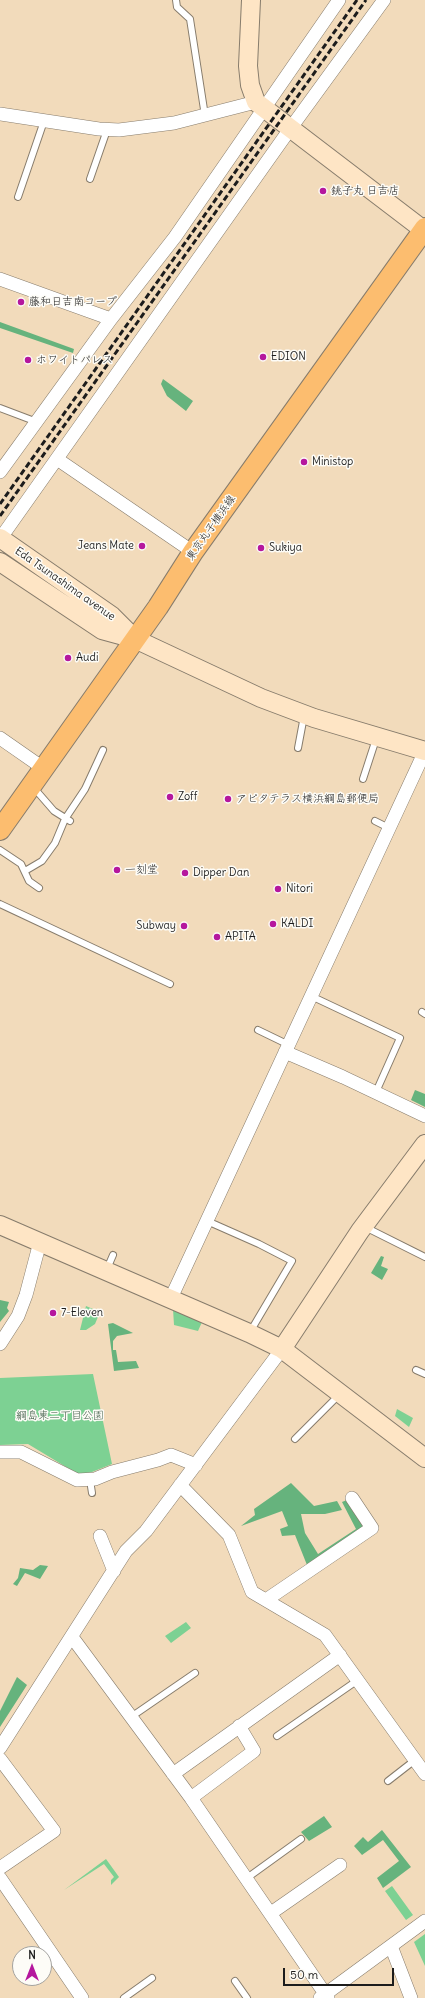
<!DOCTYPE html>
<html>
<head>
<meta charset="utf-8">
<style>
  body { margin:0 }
  #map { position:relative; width:425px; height:1998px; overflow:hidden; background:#f2dbbb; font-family:Delius,sans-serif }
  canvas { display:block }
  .north { position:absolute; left:12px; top:1946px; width:40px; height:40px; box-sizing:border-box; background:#fdfcf7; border:1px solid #a3a29f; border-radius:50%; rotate:0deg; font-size:11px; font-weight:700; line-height:16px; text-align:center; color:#1c1c1c }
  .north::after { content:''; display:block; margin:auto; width:14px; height:18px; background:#b5179e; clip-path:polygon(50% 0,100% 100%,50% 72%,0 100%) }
  .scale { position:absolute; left:283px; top:1968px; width:111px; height:18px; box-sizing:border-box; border:2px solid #1c1c1c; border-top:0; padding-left:5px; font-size:12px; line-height:14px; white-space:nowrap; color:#1c1c1c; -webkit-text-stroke:3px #fdfcf7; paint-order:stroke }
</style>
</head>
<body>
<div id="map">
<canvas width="425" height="1998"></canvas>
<div class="north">N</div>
<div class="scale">50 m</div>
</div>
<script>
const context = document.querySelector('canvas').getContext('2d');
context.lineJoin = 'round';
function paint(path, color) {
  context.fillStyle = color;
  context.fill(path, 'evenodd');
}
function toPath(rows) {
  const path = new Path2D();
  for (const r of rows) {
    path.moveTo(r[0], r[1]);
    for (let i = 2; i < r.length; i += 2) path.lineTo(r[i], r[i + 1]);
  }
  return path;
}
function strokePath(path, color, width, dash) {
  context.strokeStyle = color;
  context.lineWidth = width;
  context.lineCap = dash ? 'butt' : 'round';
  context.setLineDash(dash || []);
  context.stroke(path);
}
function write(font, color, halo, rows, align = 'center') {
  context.font = font + ' Delius,"Klee One",sans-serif';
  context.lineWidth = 3;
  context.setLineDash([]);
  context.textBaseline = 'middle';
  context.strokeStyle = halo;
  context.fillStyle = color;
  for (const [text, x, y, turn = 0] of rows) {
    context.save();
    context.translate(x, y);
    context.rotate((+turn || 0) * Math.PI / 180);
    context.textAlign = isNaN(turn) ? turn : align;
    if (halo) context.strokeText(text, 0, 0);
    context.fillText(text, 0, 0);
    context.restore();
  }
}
const green = toPath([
  [86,1306,100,1312,95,1324,86,1330,80,1330],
  [173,1309,202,1322,198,1331,174,1325],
  [93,1374,112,1464,87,1474,76,1473,28,1444,0,1445,0,1378],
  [397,1409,413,1418,409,1427,395,1416],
  [186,1622,191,1628,171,1643,165,1636],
  [106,1859,119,1877,111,1885,111,1880,114,1877,104,1864,64,1890],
  [392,1886,413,1915,406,1920,385,1891],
  [425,1934,425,1966,414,1942]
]);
const forest = toPath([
  [0,322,74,349,73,353,0,328],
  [163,379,193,401,186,411,167,396,161,384],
  [415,1090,425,1094,425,1107,411,1100],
  [381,1256,384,1257,381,1266,388,1269,382,1280,371,1273],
  [0,1300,9,1302,7,1308,9,1311,0,1322],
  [113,1323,133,1333,117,1336,113,1341,113,1350,116,1350,118,1362,136,1361,139,1368,114,1371,108,1324],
  [291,1483,314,1506,337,1501,342,1510,325,1514,301,1514,305,1533,318,1554,356,1529,342,1502,347,1500,364,1528,307,1565,295,1535,282,1536,280,1529,288,1526,282,1511,241,1526,255,1515,254,1509],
  [40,1565,48,1566,40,1579,25,1573,17,1586,13,1584,18,1578,20,1568,33,1570],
  [17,1677,27,1685,0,1727,0,1711],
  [324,1816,332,1827,309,1841,301,1832],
  [382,1830,411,1867,383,1888,377,1878,399,1861,383,1840,362,1855,354,1846,363,1837,368,1842]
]);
const lane = toPath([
  [176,0,177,7,190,19,205,116],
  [90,179,107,130],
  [18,197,44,121],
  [0,408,37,422],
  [298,748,304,716],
  [363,779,376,739],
  [34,788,54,811,70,821],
  [375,821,389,828],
  [0,850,21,864,29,881,39,888],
  [25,871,42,861,55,843,65,819,85,789,103,750],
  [0,904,170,984],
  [311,996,400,1038,376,1092],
  [422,1012,425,1014],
  [258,1030,289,1045],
  [207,1221,259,1244,292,1261,250,1332],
  [365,1227,425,1257],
  [107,1269,113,1255],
  [416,1370,425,1374],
  [295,1439,339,1395],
  [90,1480,92,1493],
  [131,1717,195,1673],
  [277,1736,358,1680],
  [388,1781,415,1760],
  [247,1878,301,1839],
  [235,1981,247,1998],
  [124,1998,152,1978]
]);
const street = toPath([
  [0,114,99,129,119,130,174,123,256,102],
  [0,279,111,319],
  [57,459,193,552],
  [0,472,111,319,175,237,339,0],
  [0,539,290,129,384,0],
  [0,738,43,768],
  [285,1052,343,1077,425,1116],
  [171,1298,425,751],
  [0,1344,18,1316,26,1295,40,1242],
  [0,1452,21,1452,77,1480,95,1479,112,1472,158,1460,171,1455,196,1465],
  [180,1485,229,1535,252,1592,325,1635,425,1774],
  [100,1536,114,1571],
  [266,1600,372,1528,352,1498],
  [72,1637,191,1798,328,1998],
  [0,1748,126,1551,146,1531,282,1349],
  [0,1759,54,1831,0,1868],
  [173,1774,340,1655],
  [191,1798,254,1751,239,1726],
  [0,1878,82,1998],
  [271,1913,340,1865],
  [391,1946,411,1998],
  [320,1998,425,1921]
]);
const secondary = toPath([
  [251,0,248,66,250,85,256,102,425,231],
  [0,538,112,616,133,637],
  [0,562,102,630,135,639,261,698,314,718,425,751],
  [0,1225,249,1333,282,1349,425,1458],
  [282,1349,360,1231,425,1144]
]);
const primary = toPath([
  [0,830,158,607,193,552,425,228]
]);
const rail = toPath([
  [0,504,357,0],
  [0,516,366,0]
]);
const markers = [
  [323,191,4,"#b5179e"],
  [21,302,4,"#b5179e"],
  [263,357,4,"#b5179e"],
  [28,360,4,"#b5179e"],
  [304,462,4,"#b5179e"],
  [142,546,4,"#b5179e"],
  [261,548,4,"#b5179e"],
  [68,658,4,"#b5179e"],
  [170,797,4,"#b5179e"],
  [228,799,4,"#b5179e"],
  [117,870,4,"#b5179e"],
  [185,873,4,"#b5179e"],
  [278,889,4,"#b5179e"],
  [273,924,4,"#b5179e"],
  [184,926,4,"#b5179e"],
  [217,937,4,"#b5179e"],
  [53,1313,4,"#b5179e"]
];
const poiNames = [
  ["銚子丸 日吉店",331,191],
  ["藤和日吉南コープ",29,302],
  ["EDION",271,357],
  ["ホワイトパレス",36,360],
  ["Ministop",312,462],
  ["Jeans Mate",134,546,"right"],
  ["Sukiya",269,548],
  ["Audi",76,658],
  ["Zoff",178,797],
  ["アピタテラス横浜綱島郵便局",236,799],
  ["一刻堂",125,870],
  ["Dipper Dan",193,873],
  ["Nitori",286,889],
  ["KALDI",281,924],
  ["Subway",176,926,"right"],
  ["APITA",225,937],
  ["7-Eleven",61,1313]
];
const streetNames = [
  ["東京丸子横浜線",211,528,-55],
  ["Eda Tsunashima avenue",65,584,35]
];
const parkNames = [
  ["綱島東二丁目公園",60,1416]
];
paint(green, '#7dd193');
paint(forest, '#66b37d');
strokePath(lane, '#877c6c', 8);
strokePath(street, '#877c6c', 14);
strokePath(secondary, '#877c6c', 20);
strokePath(primary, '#877c6c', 22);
strokePath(lane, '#fff', 6);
strokePath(street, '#fff', 13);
strokePath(secondary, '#fee5c5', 18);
strokePath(primary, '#fcbd6f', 20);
strokePath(rail, '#1c1c1c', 3, [6, 3]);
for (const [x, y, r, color] of markers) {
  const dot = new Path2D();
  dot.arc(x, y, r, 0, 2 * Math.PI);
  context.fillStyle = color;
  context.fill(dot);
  strokePath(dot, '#fdfcf7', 1.5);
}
write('11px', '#1c1c1c', '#fdfcf7', poiNames, 'left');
write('11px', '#1c1c1c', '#fdfcf7', streetNames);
write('11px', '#3e5b46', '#fdfcf7', parkNames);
</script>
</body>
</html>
